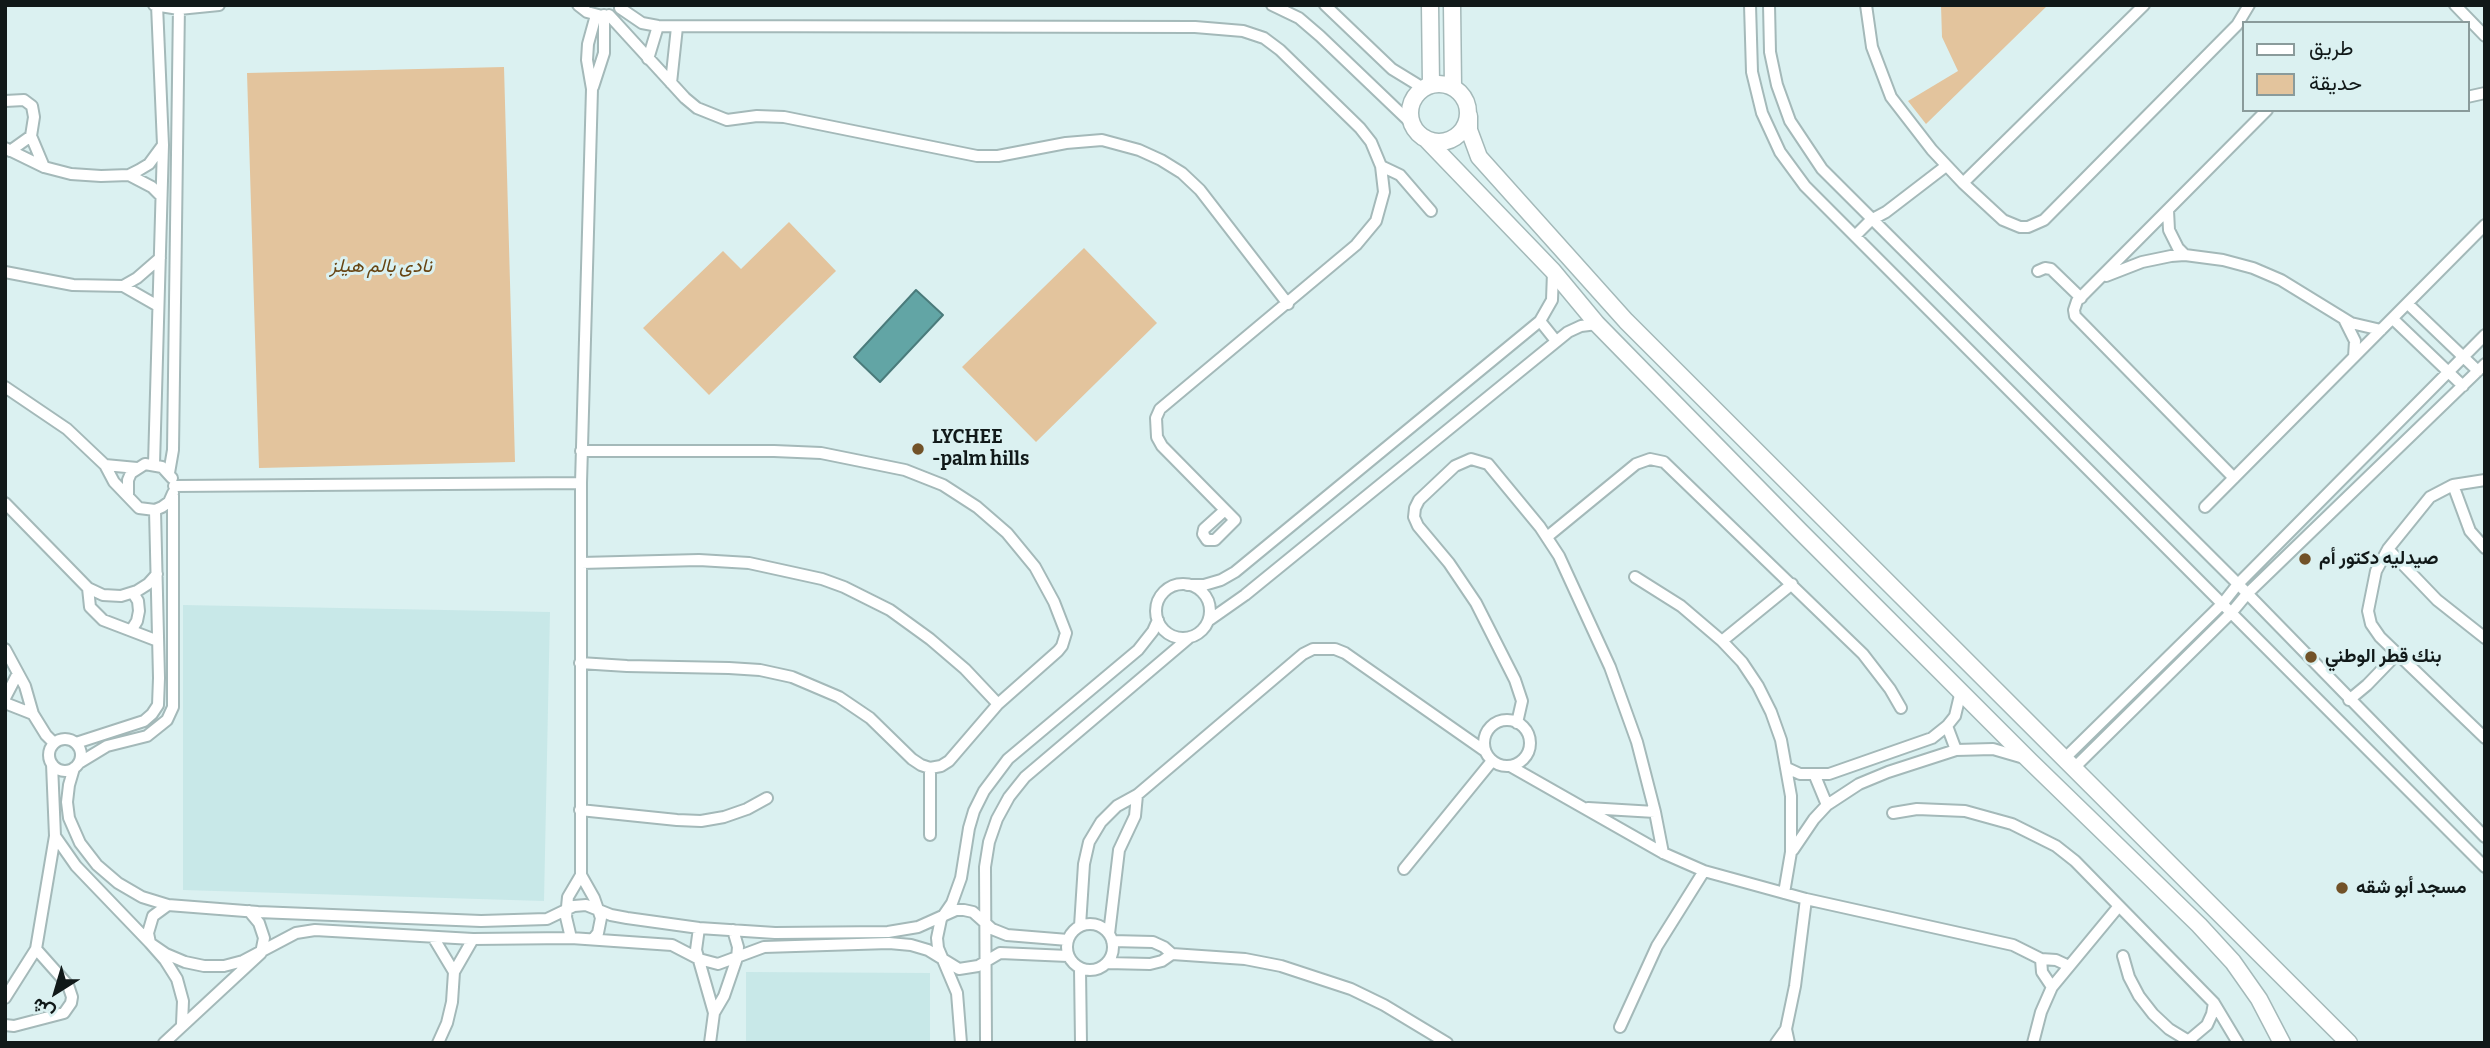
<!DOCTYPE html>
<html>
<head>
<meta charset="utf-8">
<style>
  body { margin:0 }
  #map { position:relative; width:2490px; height:1048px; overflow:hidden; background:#dbf1f1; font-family:Bitter,Vazirmatn,serif }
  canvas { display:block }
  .frame { position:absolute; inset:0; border:7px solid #111919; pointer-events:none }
  .legend { position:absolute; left:2242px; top:21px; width:228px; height:91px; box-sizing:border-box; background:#dbf1f1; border:2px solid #8a9b9b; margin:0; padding:9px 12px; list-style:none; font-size:21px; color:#111919 }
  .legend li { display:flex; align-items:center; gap:14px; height:35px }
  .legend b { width:35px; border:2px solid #8a9b9b }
  .north { position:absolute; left:21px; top:957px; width:70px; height:70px; -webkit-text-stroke:5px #dbf1f1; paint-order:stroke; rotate:217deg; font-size:19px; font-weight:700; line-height:28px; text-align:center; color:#111919 }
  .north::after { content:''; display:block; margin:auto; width:24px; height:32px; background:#111919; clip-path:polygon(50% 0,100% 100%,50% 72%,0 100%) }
</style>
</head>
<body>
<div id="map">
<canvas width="2490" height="1048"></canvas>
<div class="frame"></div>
<ul class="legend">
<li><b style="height:9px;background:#fff"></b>طريق</li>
<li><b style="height:19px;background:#e3c49d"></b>حديقة</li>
</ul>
<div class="north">ش</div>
</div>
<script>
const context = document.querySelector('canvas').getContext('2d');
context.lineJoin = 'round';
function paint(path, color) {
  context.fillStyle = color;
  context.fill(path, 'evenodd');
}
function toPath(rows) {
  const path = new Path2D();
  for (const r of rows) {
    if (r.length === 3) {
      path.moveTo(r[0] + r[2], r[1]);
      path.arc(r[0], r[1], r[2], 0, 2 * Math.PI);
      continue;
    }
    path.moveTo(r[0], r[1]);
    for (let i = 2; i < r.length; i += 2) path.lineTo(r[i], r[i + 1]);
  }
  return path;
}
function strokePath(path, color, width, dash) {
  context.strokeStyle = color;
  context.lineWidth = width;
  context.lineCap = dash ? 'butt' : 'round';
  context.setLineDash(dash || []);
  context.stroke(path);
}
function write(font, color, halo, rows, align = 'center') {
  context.font = font + ' Bitter,Vazirmatn,serif';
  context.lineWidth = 6;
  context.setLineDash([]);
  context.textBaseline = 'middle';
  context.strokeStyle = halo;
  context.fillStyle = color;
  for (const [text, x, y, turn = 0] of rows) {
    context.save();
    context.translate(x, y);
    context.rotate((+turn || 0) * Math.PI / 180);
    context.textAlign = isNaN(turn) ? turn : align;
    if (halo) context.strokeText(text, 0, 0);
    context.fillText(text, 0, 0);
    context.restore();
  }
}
const built = toPath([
  [183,605,550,612,544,901,183,890],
  [746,972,930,973,930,1043,746,1043]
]);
const green = toPath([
  [1941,5,2048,5,1926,124,1908,101,1958,71,1942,37],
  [504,67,515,462,259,468,247,73],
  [789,222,836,271,709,395,643,328,723,251,741,269],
  [1084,248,1157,323,1036,442,962,367]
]);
const water = toPath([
  [916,290,943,315,880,382,854,357,916,290]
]);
const street = toPath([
  [154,5,179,9,219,5],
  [578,5,587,12,602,16],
  [1272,5,1299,18,1320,36,1412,124],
  [1325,5,1392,69,1423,88],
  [1750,5,1752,72,1762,113,1780,152,1805,186,2485,867],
  [1769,5,1770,52,1777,85,1790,121,1822,169,2238,584,2485,837],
  [1866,5,1872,47,1891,97,1932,150,1963,183,2003,220,2020,227,2028,227,2044,220,2237,25,2249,5],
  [2455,5,2485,36],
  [620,8,642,23,658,26,1195,27,1243,31,1264,38,1280,50,1360,128,1371,142,1381,166,1384,192,1376,221,1356,245,1160,409,1156,418,1157,437,1162,446,1235,520,1215,540,1207,540,1203,534,1204,529,1225,510],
  [609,15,685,98,697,108,727,120,757,116,784,117,977,156,998,156,1066,143,1102,140,1139,150,1161,160,1182,173,1200,190,1288,304],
  [648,59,658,26],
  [671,83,677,27],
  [593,87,604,53,604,15],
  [2467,97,2485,93],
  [5,101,24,100,32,106,34,117,31,136,44,167],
  [5,148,44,167,71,174,101,176,129,175,139,170,149,164,163,145],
  [10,151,31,136],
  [1381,166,1400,175,1431,211],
  [129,175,152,187,161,196],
  [1963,183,2144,5],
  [2168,210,2169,230,2178,248,2185,255],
  [1855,236,1871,220,1886,212,1946,166],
  [2038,271,2045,268,2051,269,2081,298],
  [5,272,73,285,123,286,158,306],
  [2106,276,2142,262,2171,256,2185,255,2223,260,2253,268,2281,280,2351,323,2381,330],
  [123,286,137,278,160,258],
  [2408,304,2478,371],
  [2344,319,2355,341,2354,357],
  [2393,319,2463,386],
  [1540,321,1556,341],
  [5,387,67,429,105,465,114,482,139,508,155,510,162,507,169,502,173,493],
  [154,464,163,145,157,5],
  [105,465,137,468],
  [169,473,173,450,179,5],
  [2234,478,2075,316,2074,310,2077,301,2267,110],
  [2485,480,2453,485,2470,531,2485,548],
  [2453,485,2430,497,2388,549,2376,571,2368,611,2371,624,2380,637,2485,738],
  [174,486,581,483],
  [128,496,128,480,131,473,145,464,162,467,172,478],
  [5,503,88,588,103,595,121,596,137,591,148,584,157,574],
  [2205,507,2485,225],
  [1547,537,1636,464,1650,459,1664,462,1863,654,1890,689,1901,708],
  [2388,549,2437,600,2485,638],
  [581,563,699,560,749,563,822,579,844,587,890,610,930,639,965,669,998,704],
  [1635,577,1681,606,1722,641,1742,662,1758,686,1771,712,1781,740,1791,796,1791,852,1784,893],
  [1183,611,27],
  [1187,585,1204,585,1221,580,1235,572,1540,321,1552,300,1553,272],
  [88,588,90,607,103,620,158,641],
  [1208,621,1245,595,1568,332,1581,326,1597,324],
  [132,629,137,621,139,611,138,601,133,593],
  [1722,641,1792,584],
  [5,649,25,686,33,714,46,735,54,743],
  [580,663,627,666,729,668,760,670,792,677,839,697,870,718,912,759,921,765,930,768,941,766,949,761,998,704,1058,651,1062,646,1066,633,1054,602,1035,567,1007,533,977,507,943,485,905,470,821,453,774,451,581,451],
  [5,698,18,673],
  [2349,700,2367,685,2396,655],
  [5,703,33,714],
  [1507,743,23],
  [1517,723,1522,701,1515,680,1476,603,1449,563,1418,526,1414,517,1415,508,1419,500,1455,466,1471,459,1488,464,1540,527,1559,556,1610,667,1637,742,1655,812,1663,853],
  [1947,726,1956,750],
  [65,755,16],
  [76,743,144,721,152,714,158,705,159,678,155,510],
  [2064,759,2223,603,2238,584,2485,335],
  [79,763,107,746,147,736,167,720,173,707,173,495],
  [52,764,55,836,76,866,150,943,166,954,185,962,204,966,224,966,243,961,296,933,315,930,473,939,571,938,672,945,699,959,718,964,764,947,889,943,911,945,928,950,959,969,978,966,1000,953,1068,956],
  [1510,766,1663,853,1704,871,1806,899,2013,945,2041,959,2056,960,2069,966],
  [74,768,69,785,67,802,69,818,80,843,97,865,118,883,142,897,168,905,258,912,481,921,547,919,574,906,586,905,611,915,627,918,699,928,775,933,888,932,918,927,956,910,964,910,973,912,992,929,1007,935,1068,940],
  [1787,768,1800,774,1829,774,1932,738,1947,726,1955,716,1961,691],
  [2073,769,2232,612,2247,594,2485,364],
  [1815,776,1827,805],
  [1588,808,1655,812],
  [580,810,677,820,701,821,724,817,747,809,767,798],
  [1893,813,1917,809,1965,811,2012,824,2056,846,2075,861,2214,1003,2238,1043],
  [930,835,930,768],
  [1793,850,1814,819,1827,805,1859,784,1888,772,1956,750,1993,749,2024,758],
  [1404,869,1492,761],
  [168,905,153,916,148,933,150,943,165,960,177,979,183,1001,182,1024],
  [1090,947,23],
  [1080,926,1084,864,1089,842,1101,822,1117,806,1137,795,1303,654,1313,649,1335,649,1345,653,1485,751],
  [699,928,696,950,714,1013],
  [1109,934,1119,850,1135,816,1137,795],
  [433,937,454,972],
  [571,938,566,917,568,897,581,875],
  [593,939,598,933,601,918,594,898,581,875,581,483,592,89,587,60,588,44,596,15],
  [1112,941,1153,942,1164,947,1172,954],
  [36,949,55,836],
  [2123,956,2129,977,2139,996,2153,1014,2169,1029,2192,1043],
  [2041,959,2042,972,2052,987],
  [1107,963,1150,964,1162,961,1172,954,1245,959,1281,966,1351,989,1384,1005,1447,1043],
  [1080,969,1081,1043],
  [5,998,36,949,68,985,72,997,71,1003,64,1013,14,1026,5,1025],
  [1620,1027,1657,946,1704,871],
  [1786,1029,1789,1043],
  [2188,1041,2207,1025,2212,1014,2214,1003],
  [164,1043,261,953,264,938,259,923,249,911],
  [438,1043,447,1023,452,1002,454,972,473,939],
  [710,1043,714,1013,724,996,737,958,738,947,733,930],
  [961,1043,957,993,938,948,937,938,941,919,952,903,961,878,969,828,974,811,984,791,1008,759,1138,650,1153,631,1158,620],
  [986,1043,985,867,989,842,997,819,1009,797,1025,777,1190,637],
  [1776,1043,1786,1029,1795,986,1806,899],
  [2033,1043,2041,1012,2052,987,2119,906]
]);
const secondary = toPath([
  [1430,5,1431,85],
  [1452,5,1453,87],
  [1439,113,29],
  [1469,116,1469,130,1479,157,1626,321,2349,1043],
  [1425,138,1553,271,1597,324,1800,531,2030,761,2199,925,2233,962,2259,999,2282,1043]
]);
const markers = [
  [918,449,7,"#725228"],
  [2305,559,7,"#725228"],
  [2311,657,7,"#725228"],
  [2342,888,7,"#725228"]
];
const parkNames = [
  ["نادى بالم هيلز",381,267]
];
const poiNames = [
  ["LYCHEE",932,438],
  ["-palm hills",932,460],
  ["صيدليه دكتور أم",2319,559],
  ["بنك قطر الوطني",2325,657],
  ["مسجد أبو شقه",2356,888]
];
paint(built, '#c8e8e8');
paint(green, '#e3c49d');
paint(water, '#62a5a5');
strokePath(water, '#4a7b7b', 2);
strokePath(street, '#a4b9b9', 14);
strokePath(secondary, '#a4b9b9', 19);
strokePath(street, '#fff', 10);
strokePath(secondary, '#fff', 16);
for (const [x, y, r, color] of markers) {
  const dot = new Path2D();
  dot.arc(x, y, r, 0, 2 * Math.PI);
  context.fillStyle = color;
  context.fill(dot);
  strokePath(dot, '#dbf1f1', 2.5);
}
write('italic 19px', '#674513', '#dbf1f1', parkNames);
write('bold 19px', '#111919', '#dbf1f1', poiNames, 'left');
</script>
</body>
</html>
